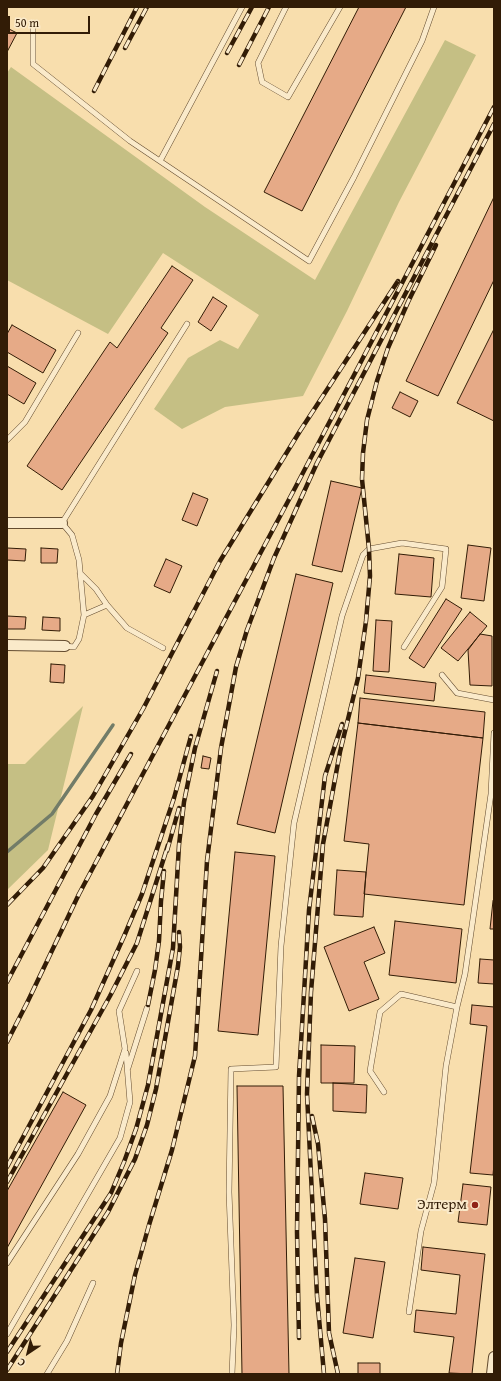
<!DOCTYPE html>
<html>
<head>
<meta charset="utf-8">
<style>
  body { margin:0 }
  #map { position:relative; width:501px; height:1381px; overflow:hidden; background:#f8dead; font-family:"Gentium Book Plus",serif }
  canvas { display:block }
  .frame { position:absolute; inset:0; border:8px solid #321c06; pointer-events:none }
  .north { position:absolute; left:8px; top:1333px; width:40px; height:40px; -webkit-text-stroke:3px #faeaca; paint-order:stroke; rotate:215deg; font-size:11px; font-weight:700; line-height:16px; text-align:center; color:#321c06 }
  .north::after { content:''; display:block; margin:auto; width:14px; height:18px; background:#321c06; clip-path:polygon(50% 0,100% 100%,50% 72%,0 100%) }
  .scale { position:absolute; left:8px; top:16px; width:82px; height:18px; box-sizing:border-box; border:2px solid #321c06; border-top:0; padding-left:5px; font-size:12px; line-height:14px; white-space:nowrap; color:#321c06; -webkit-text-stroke:3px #faeaca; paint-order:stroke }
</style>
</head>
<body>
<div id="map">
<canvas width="501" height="1381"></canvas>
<div class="frame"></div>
<div class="north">С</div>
<div class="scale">50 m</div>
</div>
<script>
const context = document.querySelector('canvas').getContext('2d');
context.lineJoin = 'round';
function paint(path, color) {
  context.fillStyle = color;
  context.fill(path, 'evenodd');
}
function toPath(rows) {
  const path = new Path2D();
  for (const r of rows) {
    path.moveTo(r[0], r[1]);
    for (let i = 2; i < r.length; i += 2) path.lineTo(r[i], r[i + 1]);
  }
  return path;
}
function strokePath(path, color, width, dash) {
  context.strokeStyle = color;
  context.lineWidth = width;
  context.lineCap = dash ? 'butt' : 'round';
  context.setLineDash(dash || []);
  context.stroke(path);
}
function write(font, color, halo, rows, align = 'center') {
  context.font = font + ' "Gentium Book Plus",serif';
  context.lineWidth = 4;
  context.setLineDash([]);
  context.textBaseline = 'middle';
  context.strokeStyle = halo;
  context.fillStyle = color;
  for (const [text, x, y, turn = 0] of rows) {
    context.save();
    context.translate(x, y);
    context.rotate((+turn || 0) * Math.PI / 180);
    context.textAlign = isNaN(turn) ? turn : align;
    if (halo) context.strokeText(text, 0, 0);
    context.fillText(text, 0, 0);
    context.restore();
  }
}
const green = toPath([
  [445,40,476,55,399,202,347,311,303,396,225,407,182,429,154,409,188,358,220,340,238,349,259,315,163,253,108,334,7,280,7,73,11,67,205,207,315,280],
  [83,706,48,850,7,890,7,764,25,764]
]);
const stream = toPath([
  [7,852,52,814,113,725]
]);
const building = toPath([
  [359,7,406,7,302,211,264,192,359,7],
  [7,28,17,33,7,52,7,28],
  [494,197,494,280,438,396,406,381,494,197],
  [172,266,193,280,161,328,168,333,62,490,27,466,110,342,117,348,172,266],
  [213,297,227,306,211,331,198,322,213,297],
  [12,325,56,350,43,373,7,352,7,334,12,325],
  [494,329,494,421,457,403,494,329],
  [7,366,36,383,24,404,7,394,7,366],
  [400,392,418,401,410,417,392,408,400,392],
  [331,481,362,488,342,572,312,565,331,481],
  [193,493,208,499,197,526,182,520,193,493],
  [468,545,491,548,484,601,461,598,468,545],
  [7,548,26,549,25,561,7,560,7,548],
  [41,548,58,549,57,563,41,563,41,548],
  [399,554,434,558,431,597,395,594,399,554],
  [166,559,182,566,170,593,154,586,166,559],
  [296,574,333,583,275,833,237,824,296,574],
  [446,599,462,609,424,668,409,658,446,599],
  [470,612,487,626,458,661,441,648,470,612],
  [7,616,26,617,25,629,7,629,7,616],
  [43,617,60,618,60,631,42,630,43,617],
  [376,620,392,621,389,672,373,671,376,620],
  [480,634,492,636,492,686,470,685,468,650,480,634],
  [51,664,65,665,64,683,50,682,51,664],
  [366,675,436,683,434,701,364,693,366,675],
  [360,698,485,712,483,738,358,723,360,698],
  [358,723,483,738,464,905,364,894,369,844,344,841,358,723],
  [203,756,211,758,209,769,201,768,203,756],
  [235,852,275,856,258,1035,218,1031,235,852],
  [337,870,366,872,363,917,334,915,337,870],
  [493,901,494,902,494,929,490,929,493,901],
  [395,921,462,929,456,983,389,975,395,921],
  [374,927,385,953,364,962,379,999,349,1011,324,947,374,927],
  [480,959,494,960,494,984,478,983,480,959],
  [472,1005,494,1007,494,1164,493,1175,470,1173,487,1026,470,1024,472,1005],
  [321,1045,355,1046,354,1083,321,1083,321,1045],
  [333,1083,367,1085,366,1113,333,1111,333,1083],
  [237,1086,283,1086,289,1374,242,1374,237,1086],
  [63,1092,86,1105,7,1248,7,1191,63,1092],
  [365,1173,403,1178,398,1209,360,1204,365,1173],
  [463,1184,491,1187,487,1225,458,1222,463,1184],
  [423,1247,485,1254,472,1374,449,1373,454,1337,414,1332,416,1310,456,1314,460,1275,421,1270,423,1247],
  [355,1258,385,1262,373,1338,343,1333,355,1258],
  [358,1363,380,1363,380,1374,358,1374,358,1363]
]);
const lane = toPath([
  [286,7,258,63,262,82,288,97,340,7],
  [33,24,33,64,130,141,309,261,354,177,422,41,434,7],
  [160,161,242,7],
  [7,440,25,422,78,333],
  [80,573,96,589,107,605,127,628,163,648],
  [84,615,79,560,72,535,62,523,187,324],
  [65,646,74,647,79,639,84,615,107,605],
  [442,675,457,693,494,700],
  [128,1068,147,1008],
  [384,1092,370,1071,380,1012,401,994,457,1007],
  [7,1263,78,1154,110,1096,125,1049,119,1011,137,971],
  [409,1312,421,1231,434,1183,446,1066,457,1007,465,974,491,794,494,733],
  [7,1334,120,1138,130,1102,126,1053],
  [47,1374,67,1341,93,1283],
  [232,1374,234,1325,229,1192,231,1069,276,1067,281,946,294,823,342,616,363,555,369,549,402,543,446,549,442,587,404,647]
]);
const street = toPath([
  [7,523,62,523],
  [7,645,65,646],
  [492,1374,494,1357]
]);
const rail = toPath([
  [125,48,147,7],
  [227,53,252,7],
  [239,65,269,7],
  [94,91,137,7],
  [167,851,179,808],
  [7,905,43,868,93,796,143,709,220,561,300,431,398,281],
  [7,982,96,814,131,754],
  [148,1005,155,970,159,941,161,901,164,871],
  [7,1042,27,1003,79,894,294,490,494,107],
  [312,1116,318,1144,325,1219,329,1333,338,1374],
  [7,1167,91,1010,125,934,142,894,174,798,191,736],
  [7,1182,110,996,137,943,168,845],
  [299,1338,297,1232,299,1076,309,910,325,776,342,724],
  [7,1352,111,1193,124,1162,136,1129,148,1085,173,948,179,845,184,802,195,748,217,671],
  [7,1370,108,1212,135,1159,147,1125,156,1089,178,966,180,947,179,932],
  [117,1374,121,1343,135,1275,149,1225,172,1150,195,1056,207,861,221,748,236,667,247,630,274,558,317,463,494,124],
  [324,1374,317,1296,307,1094,311,992,323,844,340,752,358,678,366,621,370,576,369,549,362,479,363,453,367,420,377,381,388,348,408,302,436,245]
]);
const markers = [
  [475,1205,4,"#8f2418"]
];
const poiNames = [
  ["Элтерм",467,1205]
];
paint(green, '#c5bf84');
strokePath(stream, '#727c68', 3.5);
paint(building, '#e6aa87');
strokePath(building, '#321c06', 1);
strokePath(lane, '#644c30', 6);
strokePath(street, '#644c30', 12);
strokePath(lane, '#faeaca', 5);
strokePath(street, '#faeaca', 10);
strokePath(rail, '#321c06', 4.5);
strokePath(rail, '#faeaca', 3, [9]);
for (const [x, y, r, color] of markers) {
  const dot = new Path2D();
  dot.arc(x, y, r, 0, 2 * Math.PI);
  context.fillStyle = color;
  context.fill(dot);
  strokePath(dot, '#faeaca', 1.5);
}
write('15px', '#321c06', '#faeaca', poiNames, 'right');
</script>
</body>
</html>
